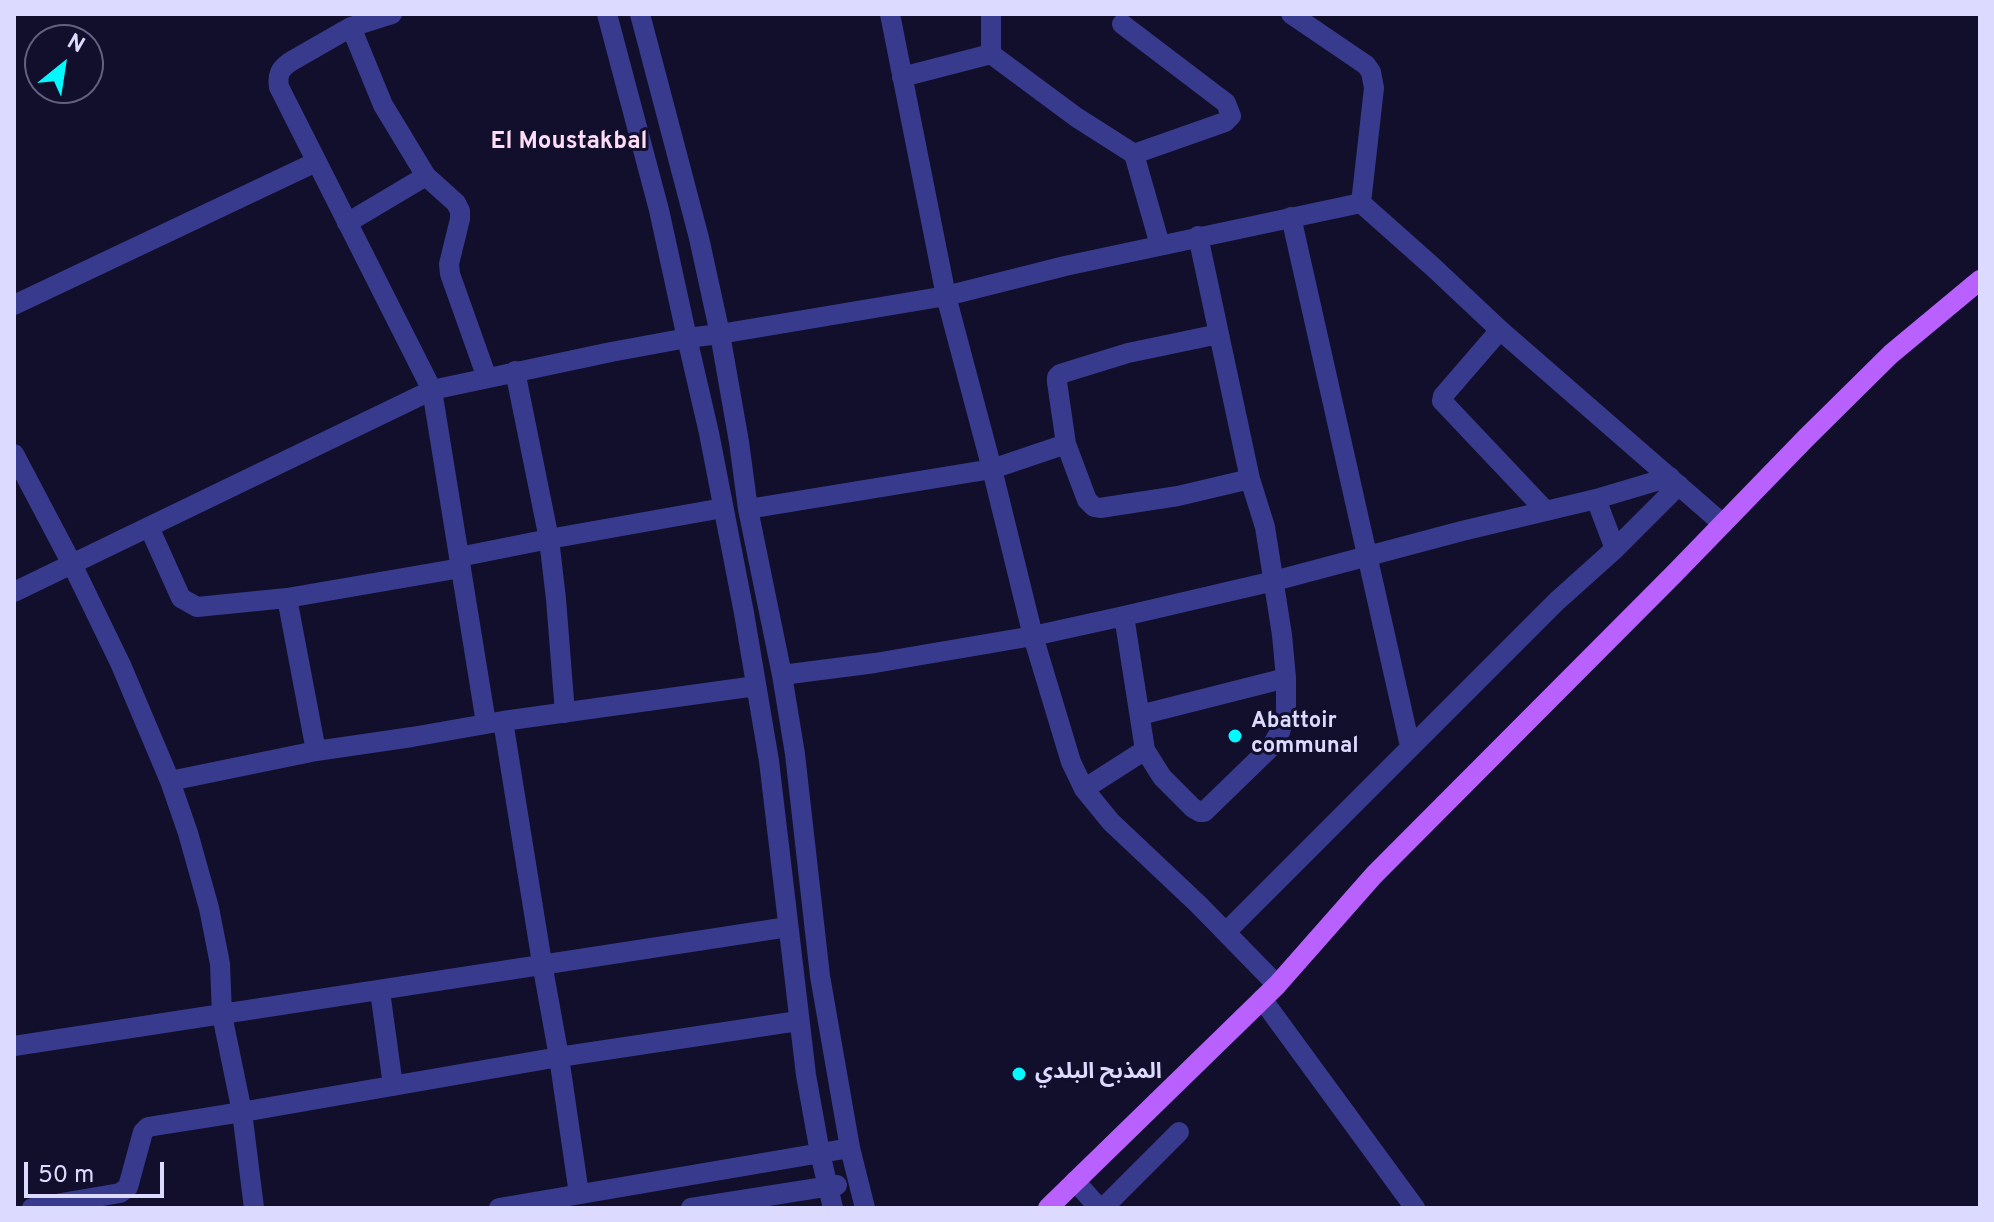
<!DOCTYPE html>
<meta charset="utf-8">
<style>
body{margin:0}
#map{position:relative;width:1994px;height:1222px;overflow:hidden;background:#120f2c;font-family:Overpass,sans-serif}
canvas{display:block}
.frame{position:absolute;inset:0;border:16px solid #dcdaff;pointer-events:none}
.north{position:absolute;left:24px;top:24px;width:80px;height:80px;box-sizing:border-box;background:#120f2c;border:2px solid #636080;border-radius:50%;rotate:30deg;font-size:22px;font-weight:700;line-height:32px;text-align:center;color:#dcdaff}
.north::after{content:'';display:block;margin:auto;width:28px;height:36px;background:#06f8ff;clip-path:polygon(50% 0,100% 100%,50% 72%,0 100%)}
.scale{position:absolute;left:24px;top:1162px;width:140px;height:36px;box-sizing:border-box;border:4px solid #dcdaff;border-top:0;padding-left:10px;font-size:24px;line-height:28px;white-space:nowrap;color:#dcdaff;-webkit-text-stroke:6px #120f2c;paint-order:stroke}
</style>
<div id="map">
<canvas width="1994" height="1222"></canvas>
<div class="frame"></div>
<div class="north">N</div>
<div class="scale">50 m</div>
</div>
<script>
const c = document.querySelector('canvas').getContext('2d');
c.lineJoin = 'round';
function trace(path, color, width, dash) {
  c.strokeStyle = color;
  c.lineWidth = width;
  c.lineCap = dash ? 'butt' : 'round';
  c.setLineDash(dash || []);
  c.stroke(path);
}
function write(font, color, halo, rows, align = 'center') {
  c.font = font + ' Overpass,"Noto Sans Arabic",sans-serif';
  c.lineWidth = 6;
  c.setLineDash([]);
  c.textBaseline = 'middle';
  c.strokeStyle = halo;
  c.fillStyle = color;
  for (const [text, x, y, turn = 0] of rows) {
    c.save();
    c.translate(x, y);
    c.rotate((+turn || 0) * Math.PI / 180);
    c.textAlign = isNaN(turn) ? turn : align;
    if (halo) c.strokeText(text, 0, 0);
    c.fillText(text, 0, 0);
    c.restore();
  }
}
const minor = new Path2D(`
 M 392,14 L 351,27 L 290,62 C 280,69 277,75 279,87 L 432,390 L 486,723
 M 607,14 L 659,210 L 687,338 L 709,433 L 744,613 L 769,761 L 806,1075 L 820,1153 L 833,1208
 M 640,14 L 699,238 L 720,334 L 739,442 L 748,509 L 782,675 L 795,754 L 820,976 L 850,1148 L 865,1208
 M 890,14 L 946,296 L 992,469 L 1033,636 L 1071,762 L 1084,789 L 1111,822 L 1199,905 L 1277,985
 M 991,14 L 991,54 L 1076,117 L 1134,154 L 1160,245
 M 1291,14 L 1366,65 L 1371,72 L 1374,88 L 1361,203
 M 1122,24 L 1226,103 L 1231,116 L 1225,122 L 1134,154
 M 351,27 L 383,105 L 426,176 L 456,203 L 460,211 L 460,219 L 449,264 L 450,274 L 487,378
 M 902,77 L 991,54
 M 1361,203 L 1433,267 L 1500,330 L 1723,524
 M 1291,217 L 1410,746
 M 347,223 L 426,176
 M 14,305 L 316,162
 M 1500,330 L 1443,396 L 1442,401 L 1546,511
 M 1219,334 L 1128,353 L 1060,374 L 1057,377 L 1057,382 L 1066,444 L 1087,500 L 1094,507 L 1100,508 L 1178,496 L 1250,479
 M 515,371 L 549,539 L 556,599 L 565,713
 M 14,454 L 72,564 L 121,665 L 170,781 L 188,833 L 209,908 L 220,964 L 222,1015 L 242,1112 L 254,1208
 M 1596,499 L 1615,549
 M 748,509 L 992,469 L 1066,444
 M 149,527 L 181,598 L 197,607 L 287,598 L 461,568
 M 459,557 L 549,539 L 723,508
 M 14,592 L 432,390 L 611,352 L 687,338 L 720,334 L 946,296 L 1065,266 L 1361,203
 M 287,598 L 316,751
 M 1124,616 L 1145,750 L 1162,777 L 1193,808 L 1200,812 L 1204,812 L 1271,747 L 1280,732 L 1286,713 L 1286,678 L 1282,635 L 1265,527 L 1250,479 L 1198,236
 M 782,675 L 875,663 L 1033,636 L 1124,616 L 1274,581 L 1462,531 L 1596,499 L 1670,477
 M 1140,715 L 1286,678
 M 503,721 L 542,963 L 559,1057 L 579,1194
 M 170,781 L 316,751 L 412,737 L 503,721 L 756,686
 M 1084,789 L 1145,750
 M 1226,932 L 1557,601 L 1615,549 L 1679,485
 M 380,991 L 393,1086
 M 1262,999 L 1415,1208
 M 14,1046 L 788,927
 M 1075,1181 L 1099,1208
 M 32,1208 L 120,1193 L 128,1187 L 143,1132 L 148,1127 L 154,1126 L 242,1112 L 559,1057 L 798,1021
 M 499,1208 L 850,1148
 M 691,1208 L 837,1185
 M 1103,1208 L 1179,1132`);
const major = new Path2D(`
 M 1048,1208 L 1277,985 L 1374,875 L 1674,574 L 1806,438 L 1891,354 L 1980,280`);
const markers = [
 [1235,736,8,"#06f8ff"],
 [1019,1074,8,"#06f8ff"]
];
const poiNames = [
 ["Abattoir",1251,723],
 ["communal",1251,748],
 ["المذبح البلدي",1035,1074]
];
const neighbourhoodNames = [
 ["El Moustakbal",569,143]
];
trace(minor, '#383b8d', 20);
trace(major, '#b961ff', 20);
for (const [x, y, r, color] of markers) {
  const dot = new Path2D();
  dot.arc(x, y, r, 0, 2 * Math.PI);
  c.fillStyle = color;
  c.fill(dot);
  trace(dot, '#120f2c', 3);
}
write('bold 22px', '#dcdaff', '#120f2c', poiNames, 'left');
write('bold 24px', '#ffdcf5', '#120f2c', neighbourhoodNames);
</script>
